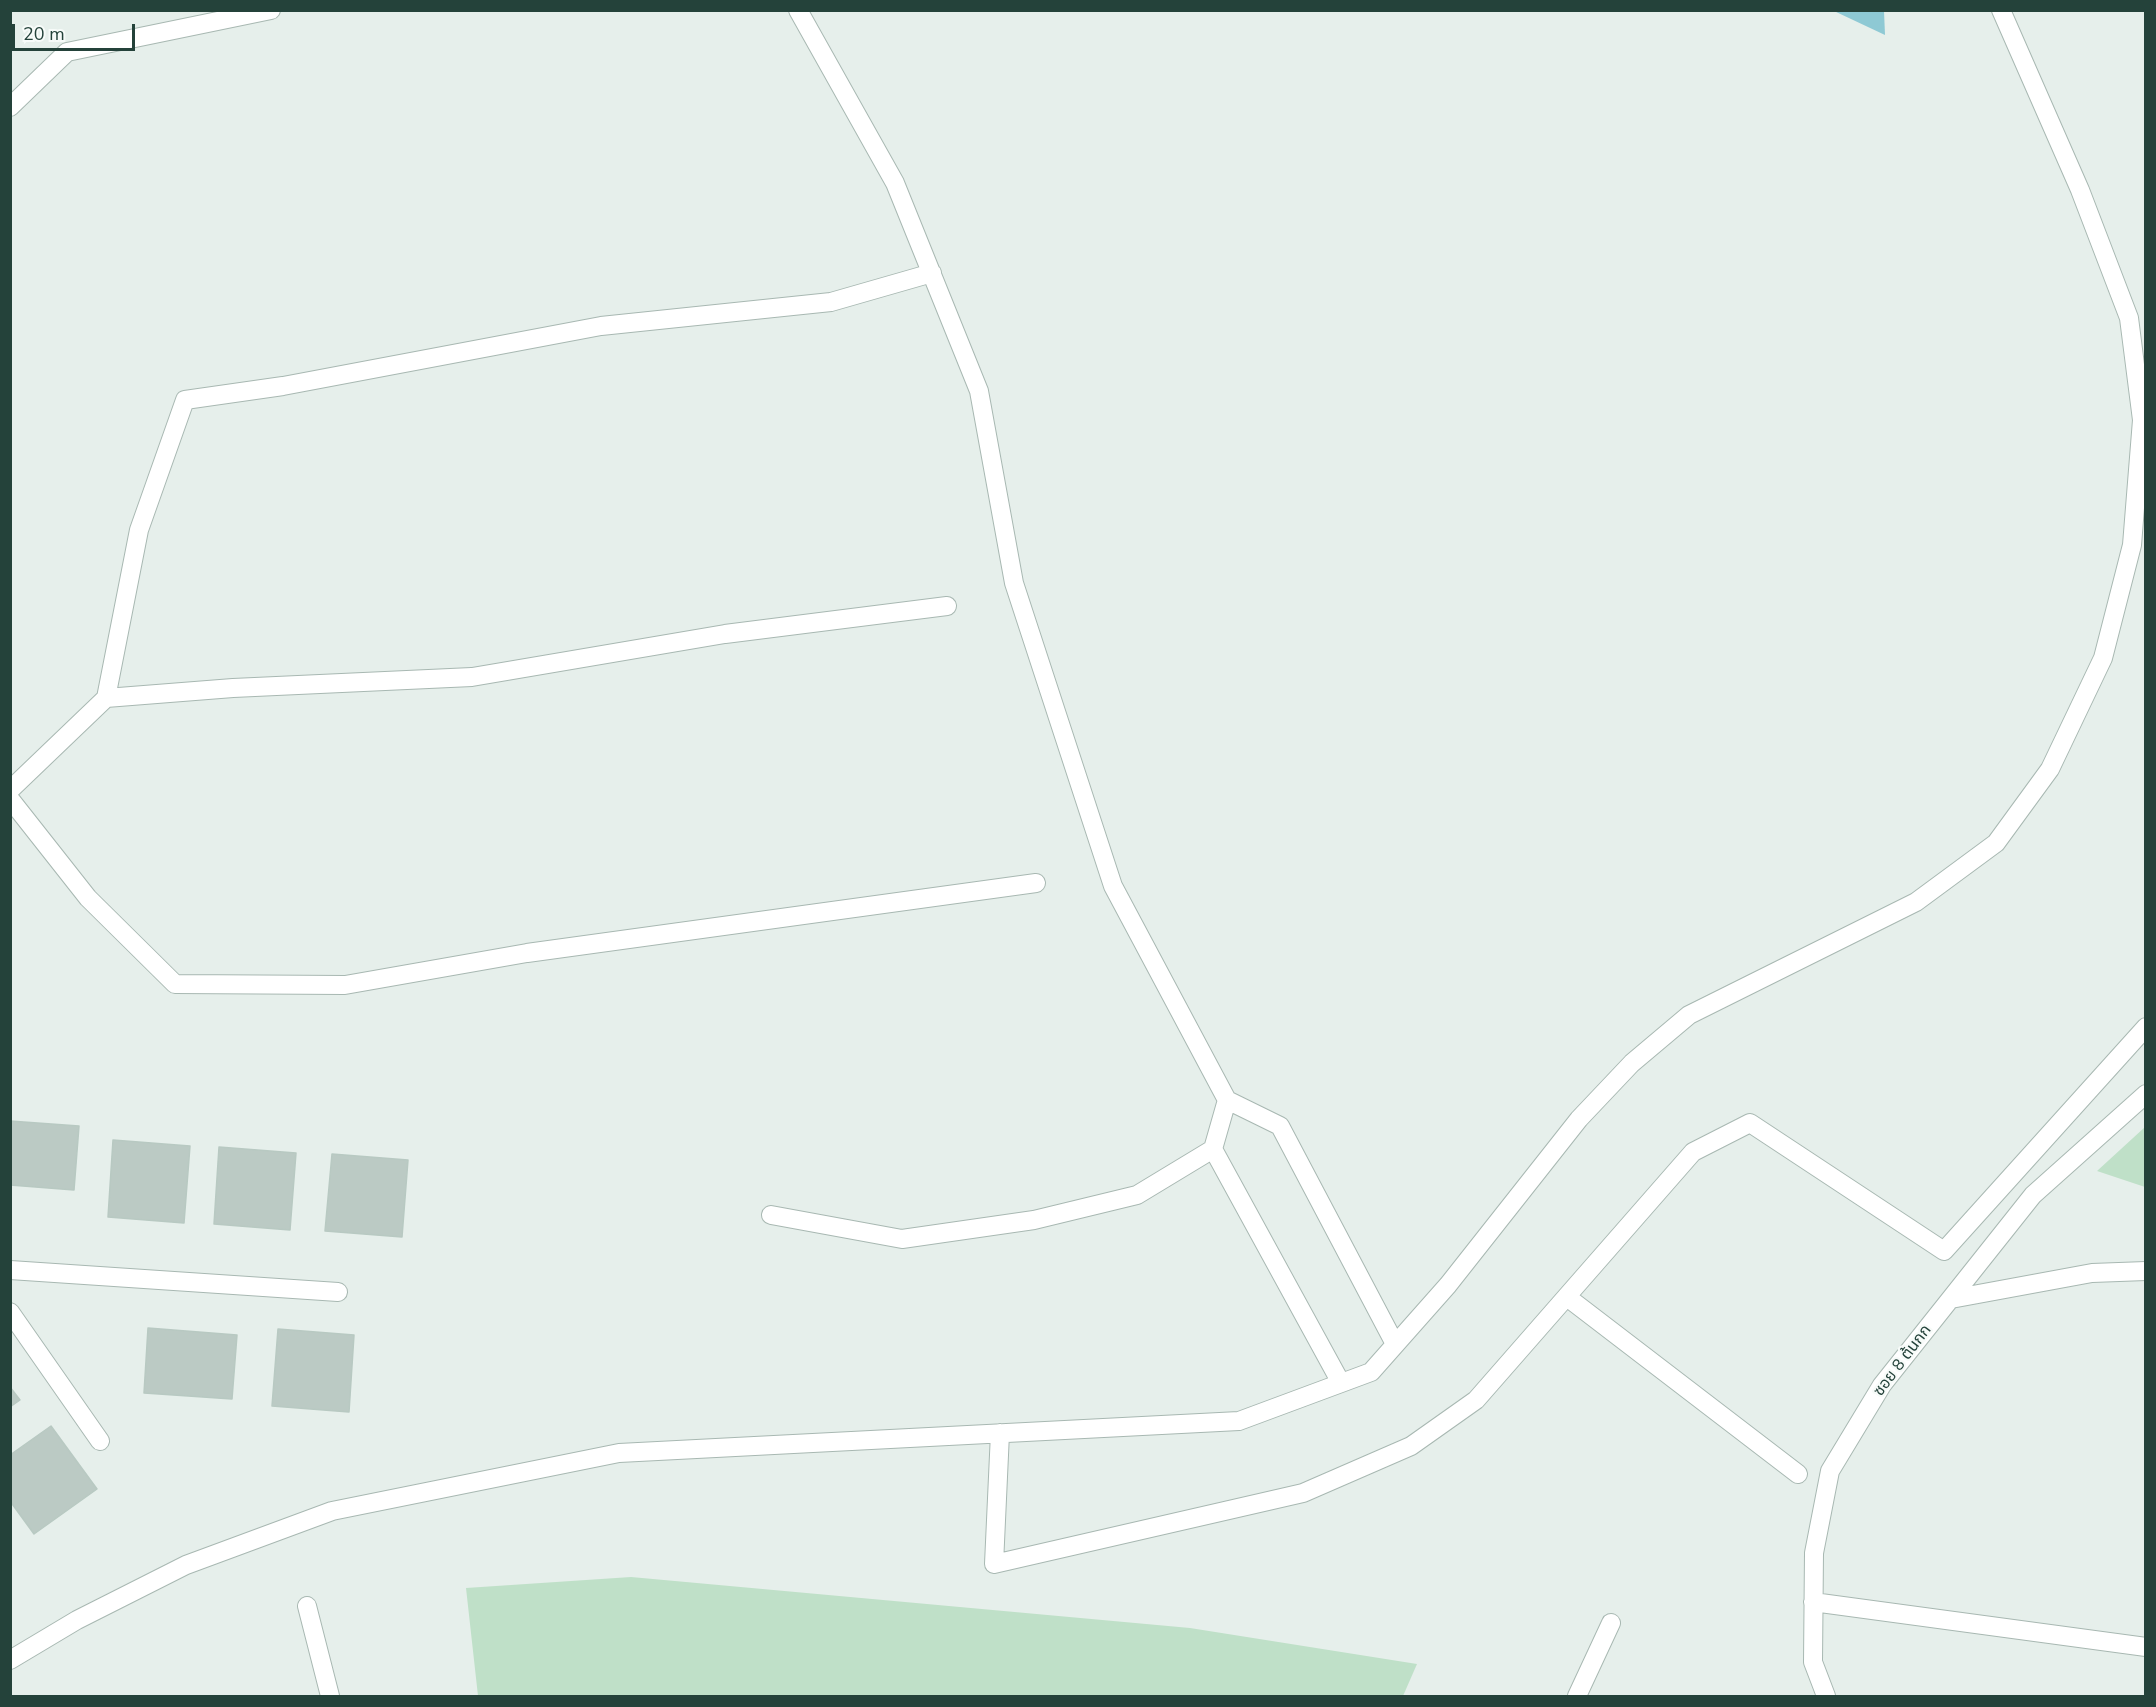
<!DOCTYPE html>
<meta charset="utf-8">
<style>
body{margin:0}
#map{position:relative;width:2156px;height:1707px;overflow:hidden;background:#e6efeb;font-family:"Nunito Sans",sans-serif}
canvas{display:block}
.frame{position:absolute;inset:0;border:12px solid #24423a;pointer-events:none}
.scale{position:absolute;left:12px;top:24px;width:123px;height:27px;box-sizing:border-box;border:3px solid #24423a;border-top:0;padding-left:8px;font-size:18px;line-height:21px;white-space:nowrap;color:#24423a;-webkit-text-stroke:4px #f7fbf9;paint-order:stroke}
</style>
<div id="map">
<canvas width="2156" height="1707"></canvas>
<div class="frame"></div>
<div class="scale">20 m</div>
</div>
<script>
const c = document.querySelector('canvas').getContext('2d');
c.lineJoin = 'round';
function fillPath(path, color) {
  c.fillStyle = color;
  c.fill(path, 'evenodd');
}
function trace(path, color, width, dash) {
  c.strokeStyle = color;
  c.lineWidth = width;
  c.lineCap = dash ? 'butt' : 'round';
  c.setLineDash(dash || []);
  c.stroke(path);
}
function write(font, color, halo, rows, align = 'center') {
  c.font = font + ' "Nunito Sans","Noto Sans Thai",sans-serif';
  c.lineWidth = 4.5;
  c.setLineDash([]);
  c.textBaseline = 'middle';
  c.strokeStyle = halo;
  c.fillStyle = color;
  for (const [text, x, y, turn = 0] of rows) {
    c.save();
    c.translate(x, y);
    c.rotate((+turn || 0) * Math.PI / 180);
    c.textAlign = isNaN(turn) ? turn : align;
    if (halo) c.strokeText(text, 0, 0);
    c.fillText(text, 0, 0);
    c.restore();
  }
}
const green = new Path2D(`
 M 2145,1127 L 2145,1187 L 2097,1171 Z
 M 631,1577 L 1190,1628 L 1417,1664 L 1403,1696 L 478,1696 L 466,1588 Z`);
const water = new Path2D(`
 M 1834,11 L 1884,11 L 1885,35 Z`);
const building = new Path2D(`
 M 10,1121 L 79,1126 L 74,1190 L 10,1185 Z
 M 113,1140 L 190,1146 L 184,1223 L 108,1217 Z
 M 219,1147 L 296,1153 L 290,1230 L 214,1224 Z
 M 332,1154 L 408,1160 L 402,1237 L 325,1231 Z
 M 148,1328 L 237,1335 L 232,1399 L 144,1393 Z
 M 278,1329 L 354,1335 L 349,1412 L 272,1406 Z
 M 10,1387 L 20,1400 L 10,1407 Z
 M 51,1426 L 97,1489 L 34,1534 L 10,1501 L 10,1455 Z`);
const street = new Path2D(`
 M 798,10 L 895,183 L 979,391 L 1014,583 L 1113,886 L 1227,1100 L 1280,1126 L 1395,1344
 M 10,107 L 67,52 L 271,10
 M 106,698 L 139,530 L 185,400 L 283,386 L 601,326 L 831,302 L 932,273
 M 10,790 L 106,698 L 233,688 L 472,677 L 725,634 L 947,606
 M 10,799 L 88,898 L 175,984 L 345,985 L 527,953 L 1036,883
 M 1227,1100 L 1213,1149 L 1341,1383
 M 771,1215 L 902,1239 L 1034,1220 L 1137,1195 L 1213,1149
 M 10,1270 L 338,1292
 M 1567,1297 L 1798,1474
 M 1951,1299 L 2092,1273 L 2146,1271
 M 10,1312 L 100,1441
 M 1000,1433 L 994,1564 L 1303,1493 L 1411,1446 L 1476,1400 L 1693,1152 L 1750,1123 L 1944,1251 L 2146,1027
 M 1813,1602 L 2146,1647
 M 307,1606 L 330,1696
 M 10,1660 L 77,1620 L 186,1565 L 332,1511 L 619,1453 L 1239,1421 L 1371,1372 L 1448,1285 L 1579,1119 L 1632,1063 L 1689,1015 L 1916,902 L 1996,843 L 2050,769 L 2103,658 L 2132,545 L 2142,420 L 2129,318 L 2080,190 L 2001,10
 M 1577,1696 L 1611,1623
 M 1826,1696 L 1813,1662 L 1814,1553 L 1830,1471 L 1882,1385 L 2033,1195 L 2146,1094`);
const streetNames = [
 ["ซอย 8 ต้นกก",1903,1361,-53]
];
fillPath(green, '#bfe0c8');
fillPath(water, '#8ec9d4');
fillPath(building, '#bbcac4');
trace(building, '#b8c9c2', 1.5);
trace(street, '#a8b8b2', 20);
trace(street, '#fff', 18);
write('16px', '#24423a', '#f7fbf9', streetNames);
</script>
